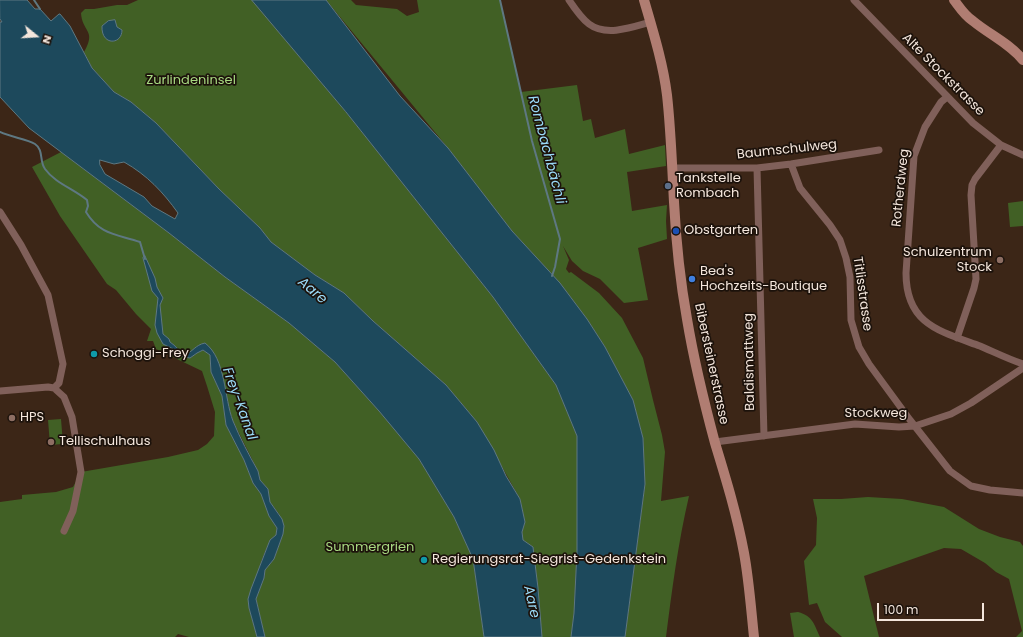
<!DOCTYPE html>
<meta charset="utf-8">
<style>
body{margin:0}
#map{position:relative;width:1023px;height:637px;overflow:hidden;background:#3c2617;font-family:Poppins,sans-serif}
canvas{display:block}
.north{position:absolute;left:16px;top:16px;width:40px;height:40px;-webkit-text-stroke:3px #1c120b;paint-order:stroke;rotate:108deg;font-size:11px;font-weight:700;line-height:16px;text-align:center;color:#f4e6dc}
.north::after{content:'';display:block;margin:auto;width:14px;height:18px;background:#f4e6dc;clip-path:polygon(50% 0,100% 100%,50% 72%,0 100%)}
.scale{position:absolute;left:877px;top:603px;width:107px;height:18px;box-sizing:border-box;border:2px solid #f4e6dc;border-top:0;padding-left:5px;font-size:12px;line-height:14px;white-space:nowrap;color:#f4e6dc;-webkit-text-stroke:3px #1c120b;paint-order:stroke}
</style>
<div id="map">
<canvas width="1023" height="637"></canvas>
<div class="north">N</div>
<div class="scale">100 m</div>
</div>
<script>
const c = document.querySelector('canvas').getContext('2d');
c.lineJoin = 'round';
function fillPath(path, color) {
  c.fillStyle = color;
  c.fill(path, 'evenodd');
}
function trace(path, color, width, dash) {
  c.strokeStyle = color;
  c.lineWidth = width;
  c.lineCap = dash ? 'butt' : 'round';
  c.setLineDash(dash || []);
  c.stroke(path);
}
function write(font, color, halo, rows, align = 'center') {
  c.font = font + ' Poppins,sans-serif';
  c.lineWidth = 3.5;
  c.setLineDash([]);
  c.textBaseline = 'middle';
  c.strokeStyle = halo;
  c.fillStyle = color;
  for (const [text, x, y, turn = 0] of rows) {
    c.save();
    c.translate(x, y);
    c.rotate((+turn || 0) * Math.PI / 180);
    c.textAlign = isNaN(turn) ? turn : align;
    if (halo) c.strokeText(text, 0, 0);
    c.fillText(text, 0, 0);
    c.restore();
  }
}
const green = new Path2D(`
 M 138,0 L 234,0 L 233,4 L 234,0 L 252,0 L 346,112 L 493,297 L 556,385 L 577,436 L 577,551 L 574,613 L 571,637 L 542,637 L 538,588 L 533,547 L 523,540 L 522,532 L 525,522 L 520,499 L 477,422 L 446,385 L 373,321 L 344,293 L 315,275 L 271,242 L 260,228 L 219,189 L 156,123 L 131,102 L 114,92 L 92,68 L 84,52 C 97,30 82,32 81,13 L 85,9 L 94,9 L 117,5 L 127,5 Z
 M 326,0 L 351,0 L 356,5 L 397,9 L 407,16 L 419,12 L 417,0 L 500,0 L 521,92 L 577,85 L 583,121 L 591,119 L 595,138 L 625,129 L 629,154 L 665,145 L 666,166 L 627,172 L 632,211 L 667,205 L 666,221 L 667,239 L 638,248 L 648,300 L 624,303 L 600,279 L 583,271 L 572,261 L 563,246 L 569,260 L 566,269 L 569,273 L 571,272 L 599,293 L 622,318 L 643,358 L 653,400 L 662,435 L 665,452 L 661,501 L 689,496 C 678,543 672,590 666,637 L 625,637 L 645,484 L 643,438 L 633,400 L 605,347 L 587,319 L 560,283 L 512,231 L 448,148 Z
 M 61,152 L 169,233 L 225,277 L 289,323 L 335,362 L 379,411 L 419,459 L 454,517 L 473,559 L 484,637 L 265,637 L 256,599 L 264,578 L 265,570 L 274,559 L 283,534 L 279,514 L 270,502 L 268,489 L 260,480 L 258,471 L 233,421 L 229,408 L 226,392 L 215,355 L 199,345 L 189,353 L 184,355 L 170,342 L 163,344 L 190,358 L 197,353 L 203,350 L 210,355 L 211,372 L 222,396 L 226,425 L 244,460 L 253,483 L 261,494 L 269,516 L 277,528 L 276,535 L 270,540 L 261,562 L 249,608 L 257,637 L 189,637 L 178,634 L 175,637 L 0,637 L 0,502 L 22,499 L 22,495 L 56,492 L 73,487 L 81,472 L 168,457 L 198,450 L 207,444 L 214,436 L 215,412 L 207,386 L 202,371 L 156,349 L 153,341 L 147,341 L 151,329 L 136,314 L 116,290 L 107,284 L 60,216 L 32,167 Z
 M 1023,201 L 1023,226 L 1010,227 L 1008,203 Z
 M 61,419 L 63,444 L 50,445 L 48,420 Z
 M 868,497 L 902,499 L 944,507 L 979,529 L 1000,537 L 1020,542 L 1023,546 L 1023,637 L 1016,637 L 1022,631 L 1009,579 L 996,572 L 985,563 L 961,549 L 944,548 L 864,576 L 879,637 L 842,637 L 825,622 L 817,603 L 809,605 L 804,561 L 816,545 L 817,518 L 813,499 L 841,499 Z
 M 798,612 C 813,616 814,624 820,637 L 794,637 L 790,613 Z`);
const water = new Path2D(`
 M 0,0 L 27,0 L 35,9 L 40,9 L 51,21 L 59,14 L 60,14 L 70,26 L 92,68 L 114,92 L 131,102 L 156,123 L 219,189 L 260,228 L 271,242 L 315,275 L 344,293 L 373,321 L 446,385 L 477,422 L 494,450 L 506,476 L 520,499 L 525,522 L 522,532 L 523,540 L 533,547 L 538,588 L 542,637 L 484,637 L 473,559 L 454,517 L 419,459 L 379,411 L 335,362 L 289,323 L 225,277 L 169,233 L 29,128 L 0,97 L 0,22 L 2,22 L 0,19 ZM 100,160 L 114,164 L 124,162 C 147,175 163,192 178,213 L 175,219 L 152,206 L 144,197 L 105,174 L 100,165 Z
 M 252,0 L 326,0 L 400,96 L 448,148 L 512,231 L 560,283 L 587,319 L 605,347 L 633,400 L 643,438 L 645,484 L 625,637 L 571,637 L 574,613 L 577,551 L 577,436 L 556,385 L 493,297 L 346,112 Z
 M 115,20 L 117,27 L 122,30 C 122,45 101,46 102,26 L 108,21 Z
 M 145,256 L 155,278 L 157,287 L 163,298 L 160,305 L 163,334 L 169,339 L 170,342 C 176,346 179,351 184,355 C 193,352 195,345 205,343 C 226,359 224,398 233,421 C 240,438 249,455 258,471 L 260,480 L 268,489 L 270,502 L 282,519 L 284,526 L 283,534 L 274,559 L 265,570 L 264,578 L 256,599 L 265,637 L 257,637 L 249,608 L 248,599 L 251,589 L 268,545 L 270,540 L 276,535 L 277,528 L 269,516 L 261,494 L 253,483 L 244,460 L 226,425 L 222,396 L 211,372 L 210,355 L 203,350 L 197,353 L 190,358 L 179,356 L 175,350 L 163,344 L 157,333 L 155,325 L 158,298 L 152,291 L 143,258 Z`);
const stream = new Path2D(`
 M 34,0 L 40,9
 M 500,0 L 532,141 L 560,239 L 555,267 L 552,276
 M 0,132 C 10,137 27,139 35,144 C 44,150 39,161 45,169 C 55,183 74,189 87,200 L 88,206 L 86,212 C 100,235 116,234 140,242 L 145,259`);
const street = new Path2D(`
 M 569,0 C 575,9 581,18 589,24 C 606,37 633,27 651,22
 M 854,0 L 973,123 L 1001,145 L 1023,155
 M 947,97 L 941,102 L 925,127 L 914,156 L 906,273 C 906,324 939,331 980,346 C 994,352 1008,359 1023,364
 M 791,164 L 800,188 L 830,225 L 840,240 L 846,258 L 850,277 L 851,320 L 859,347 L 869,364 L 910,420 L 950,471 L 971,486 L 990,490 L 1023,493
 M 672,168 L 757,168 L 791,164 L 879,150
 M 757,168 L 764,436
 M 0,212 L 21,245 L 48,295 L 63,364 L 59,383 L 54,388
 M 957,338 L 974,288 L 976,279 L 971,195 L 972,185 L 975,179 L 1001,145
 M 0,391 L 48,387 L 54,388 L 64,397 L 72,417 L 81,472 L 73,511 L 64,531
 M 715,442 L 855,424 L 899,427 L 915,426 L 951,414 L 971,403 L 1023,368`);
const secondary = new Path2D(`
 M 644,0 C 653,31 663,63 667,95 C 671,131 672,166 674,202 C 676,241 680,280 687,319 C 694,361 704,402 715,443 C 726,479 737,515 744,553 C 749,580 751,609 754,637
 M 954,0 C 960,8 965,16 973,21 C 990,35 1009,43 1023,60`);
const markers = [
 [668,186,4,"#5c6f8a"],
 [676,231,4,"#1a4fb4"],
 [1000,260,4,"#8d6e63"],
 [692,279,4,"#3f7fe0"],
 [94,354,4,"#0f9aa8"],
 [12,418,4,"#8d6e63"],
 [51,442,4,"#8d6e63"],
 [424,560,4,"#0f9aa8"]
];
const streetNames = [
 ["Alte Stockstrasse",943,75,45],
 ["Baumschulweg",787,150,-6],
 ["Rotherdweg",901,188,-84],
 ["Titlisstrasse",862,294,82],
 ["Baldismattweg",750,362,-91],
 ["Bibersteinerstrasse",711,364,78],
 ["Stockweg",876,414]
];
const parkNames = [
 ["Zurlindeninsel",191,81],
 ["Summergrien",370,548]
];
const poiNames = [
 ["Tankstelle",676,179],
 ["Rombach",676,194],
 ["Obstgarten",684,231],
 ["Schulzentrum",992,253,"right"],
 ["Stock",992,268,"right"],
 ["Bea's",700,272],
 ["Hochzeits-Boutique",700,287],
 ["Schoggi-Frey",102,354],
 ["HPS",20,418],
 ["Tellischulhaus",59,442],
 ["Regierungsrat-Siegrist-Gedenkstein",432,560]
];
const waterNames = [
 ["Rombachbächli",546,150,75],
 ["Aare",312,291,40],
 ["Frey-Kanal",239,404,70],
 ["Aare",531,602,77]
];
fillPath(green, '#416025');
fillPath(water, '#1d495c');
trace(water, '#5e7882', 1);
trace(stream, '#5e7882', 2);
trace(street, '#80605a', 7);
trace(secondary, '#b07d72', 10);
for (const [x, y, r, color] of markers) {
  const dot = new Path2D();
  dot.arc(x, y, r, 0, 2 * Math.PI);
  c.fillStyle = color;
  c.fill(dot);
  trace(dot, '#1c120b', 1.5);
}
write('13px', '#f4e6dc', '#1c120b', streetNames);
write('13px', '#a8d981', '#1c120b', parkNames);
write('13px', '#f4e6dc', '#1c120b', poiNames, 'left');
write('italic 14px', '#9adaf7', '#1c120b', waterNames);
</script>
